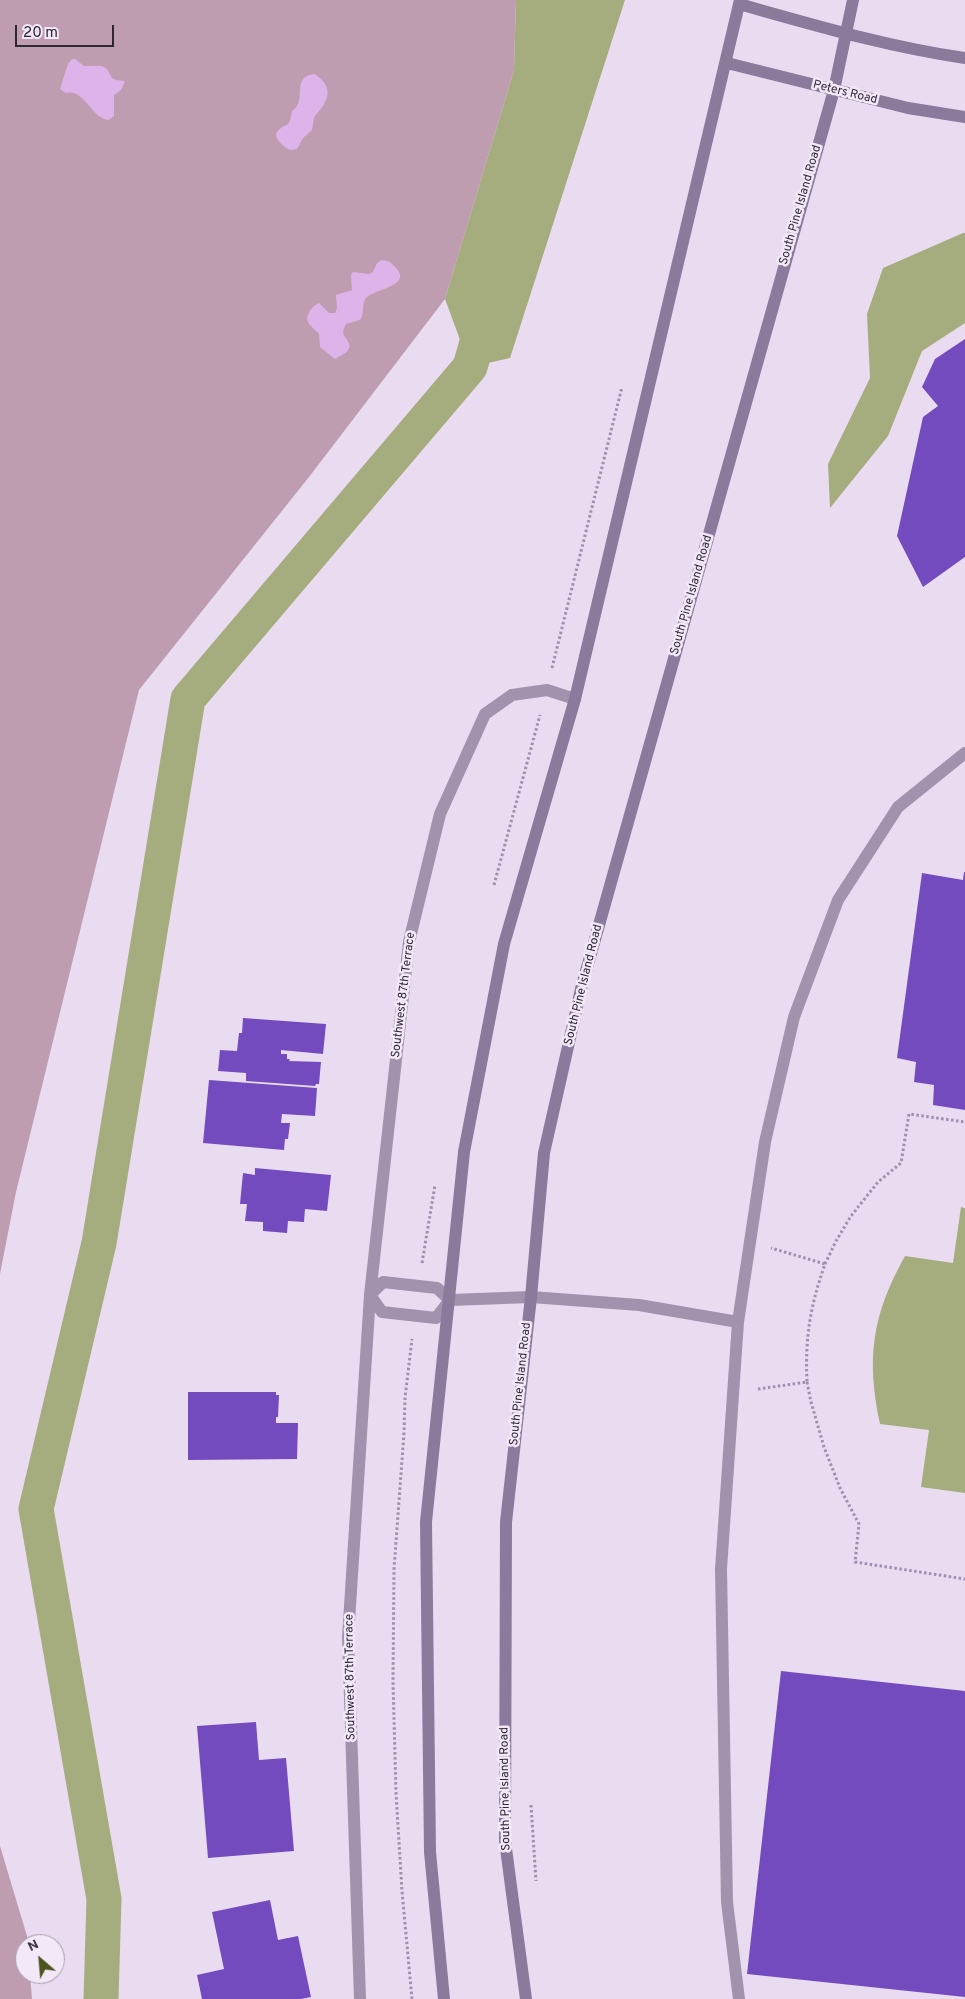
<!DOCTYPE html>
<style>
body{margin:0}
#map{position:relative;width:965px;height:1999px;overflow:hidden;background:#e9dcf1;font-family:Overpass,sans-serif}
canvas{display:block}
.north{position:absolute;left:15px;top:1934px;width:50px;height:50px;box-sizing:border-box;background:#f3e8f8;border:1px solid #a49baa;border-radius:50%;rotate:333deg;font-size:14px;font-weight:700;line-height:20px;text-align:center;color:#2e2835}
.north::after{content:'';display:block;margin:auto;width:18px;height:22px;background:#4c5520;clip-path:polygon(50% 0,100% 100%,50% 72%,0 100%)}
.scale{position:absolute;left:15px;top:25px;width:99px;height:22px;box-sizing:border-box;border:2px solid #2e2835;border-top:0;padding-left:6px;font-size:15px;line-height:18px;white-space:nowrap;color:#2e2835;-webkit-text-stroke:4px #f3e8f8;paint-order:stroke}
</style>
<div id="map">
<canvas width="965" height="1999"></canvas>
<div class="north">N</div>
<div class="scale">20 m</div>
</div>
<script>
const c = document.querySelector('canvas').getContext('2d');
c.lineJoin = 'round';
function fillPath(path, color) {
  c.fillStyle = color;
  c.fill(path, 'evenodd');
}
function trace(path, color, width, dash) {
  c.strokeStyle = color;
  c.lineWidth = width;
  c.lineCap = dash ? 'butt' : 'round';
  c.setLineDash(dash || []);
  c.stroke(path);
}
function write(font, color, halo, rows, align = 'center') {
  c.font = font + ' Overpass,sans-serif';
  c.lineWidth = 5;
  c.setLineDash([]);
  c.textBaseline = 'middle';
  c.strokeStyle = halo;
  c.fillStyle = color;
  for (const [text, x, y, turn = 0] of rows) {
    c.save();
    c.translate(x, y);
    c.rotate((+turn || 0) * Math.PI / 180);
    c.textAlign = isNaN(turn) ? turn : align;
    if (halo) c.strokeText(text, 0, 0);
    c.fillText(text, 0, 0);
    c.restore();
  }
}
const green = new Path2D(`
 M 0,0 L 516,0 L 514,70 L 445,299 L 309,477 L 139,690 L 16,1192 L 0,1274 Z
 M 0,1846 L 27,1936 L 28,1944 L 25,1944 L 25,1974 L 30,1974 L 32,1999 L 0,1999 Z`);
const sand = new Path2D(`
 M 72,59 L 75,59 L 84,66 L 102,66 L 107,69 L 112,78 L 116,80 L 125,81 L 121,90 L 114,95 L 114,116 L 108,120 C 90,117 85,89 66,93 L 60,89 L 68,64 Z
 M 314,74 C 326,81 332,91 324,104 C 322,109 316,113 314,118 C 313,121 313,126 312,130 L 303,138 L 297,149 L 290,150 C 283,146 269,136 281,128 C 283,126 286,126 288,124 C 291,120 291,115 292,111 C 308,101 290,77 314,74 Z
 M 382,260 C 387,261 390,261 393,265 C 417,286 373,289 366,298 C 361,304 365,313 360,320 L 346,324 C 339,337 347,335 350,346 L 347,352 L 335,359 L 320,347 L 319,334 L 309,324 L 307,319 C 309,311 311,307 319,303 L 329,313 L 335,313 L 337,308 L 336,295 L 352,290 L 351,275 L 353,272 L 369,274 L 373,272 L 377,263 Z`);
const water = new Path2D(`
 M 516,0 L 625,0 L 510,358 L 470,367 L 445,299 L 514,70 Z
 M 963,233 L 965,233 L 965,323 L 922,351 L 888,436 L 830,508 L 828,464 L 870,378 L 867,314 L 883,268 Z
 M 961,1207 L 965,1208 L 965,1493 L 921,1487 L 929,1430 L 880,1424 C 866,1358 872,1315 905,1256 L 953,1263 Z`);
const canal = new Path2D(`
 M 101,1999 L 104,1899 L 36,1509 L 99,1243 L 188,699 L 470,367 L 483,321`);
const building = new Path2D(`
 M 965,339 L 965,557 L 923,587 L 897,536 L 923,417 L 938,406 L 922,387 L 935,359 Z
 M 964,872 L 965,872 L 965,1110 L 933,1105 L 934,1085 L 914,1082 L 916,1062 L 897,1058 L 922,873 L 963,880 Z
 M 243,1018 L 326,1024 L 323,1054 L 281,1050 L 281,1054 L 287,1054 L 287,1059 L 290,1059 L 289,1061 L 321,1062 L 319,1084 L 316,1084 L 315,1086 L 246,1081 L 246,1073 L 218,1071 L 220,1050 L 237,1051 L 239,1033 L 242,1033 Z
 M 209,1080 L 317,1088 L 315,1116 L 282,1114 L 281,1123 L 290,1123 L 288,1139 L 285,1139 L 284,1150 L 203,1143 Z
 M 255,1168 L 331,1175 L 327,1211 L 305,1209 L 304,1222 L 288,1221 L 287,1233 L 263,1231 L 263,1222 L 245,1221 L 247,1204 L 240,1204 L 243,1173 L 255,1175 Z
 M 188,1392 L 276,1392 L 276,1395 L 279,1395 L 278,1417 L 276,1417 L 276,1423 L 298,1423 L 297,1459 L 188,1460 Z
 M 781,1671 L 965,1691 L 965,1997 L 747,1974 Z
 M 256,1722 L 259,1760 L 286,1758 L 294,1851 L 208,1858 L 197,1726 Z
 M 270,1900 L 278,1940 L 298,1936 L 311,1997 L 301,1999 L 202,1999 L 197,1975 L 224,1969 L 212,1912 Z`);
const path = new Path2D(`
 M 552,668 L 622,387
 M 494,885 L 540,715
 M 422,1263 L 435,1185
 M 825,1264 L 836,1241 L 851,1216 L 878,1182 L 901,1163 L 909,1114 L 965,1122
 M 807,1382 L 811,1402 L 824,1447 L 840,1488 L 859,1524 L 855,1562 L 965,1579
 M 758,1389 L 807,1382 C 805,1337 810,1307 825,1264 L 771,1248
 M 531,1805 L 536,1881
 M 412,1999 L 402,1891 L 396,1793 L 393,1682 L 394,1569 L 404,1433 L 405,1398 L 412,1339`);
const service = new Path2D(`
 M 531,1297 L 639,1305 L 738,1322
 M 739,1999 L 727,1902 L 721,1569 L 738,1322 L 765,1142 L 794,1017 L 838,900 L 898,807 L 965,753`);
const minor = new Path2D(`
 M 450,1300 L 436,1318 L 382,1312 L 370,1295 L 383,1282 L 437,1288 L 450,1300 L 531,1297
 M 360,1999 L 348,1637 L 370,1295 L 409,942 L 440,814 L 485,714 L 512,695 L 547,690 L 575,699`);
const secondary = new Path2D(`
 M 739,4 C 814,25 888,47 965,58
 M 727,63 L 908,108 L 965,117
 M 444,1999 L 430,1852 L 426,1522 L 464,1152 L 504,944 L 575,699 L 740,0
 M 526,1999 L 505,1841 L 506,1522 L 531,1297 L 544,1153 L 581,989 L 834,90 L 853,0`);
const streetNames = [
 ["Peters Road",845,93,14],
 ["South Pine Island Road",801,205,-74],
 ["South Pine Island Road",692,595,-74],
 ["South Pine Island Road",584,985,-76],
 ["Southwest 87th Terrace",404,995,-83],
 ["South Pine Island Road",521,1384,-84],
 ["Southwest 87th Terrace",351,1677,-91],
 ["South Pine Island Road",506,1789,-91]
];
fillPath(green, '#bf9db0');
fillPath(sand, '#ddb4ea');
fillPath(water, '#a5ac7d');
trace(canal, '#a5ac7d', 35);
fillPath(building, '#734bbf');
trace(path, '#9f8faf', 3, [2.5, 2.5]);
trace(service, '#a192ae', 12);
trace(minor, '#a192ae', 12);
trace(secondary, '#8a7a9c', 12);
write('12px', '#2e2835', '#f3e8f8', streetNames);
</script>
